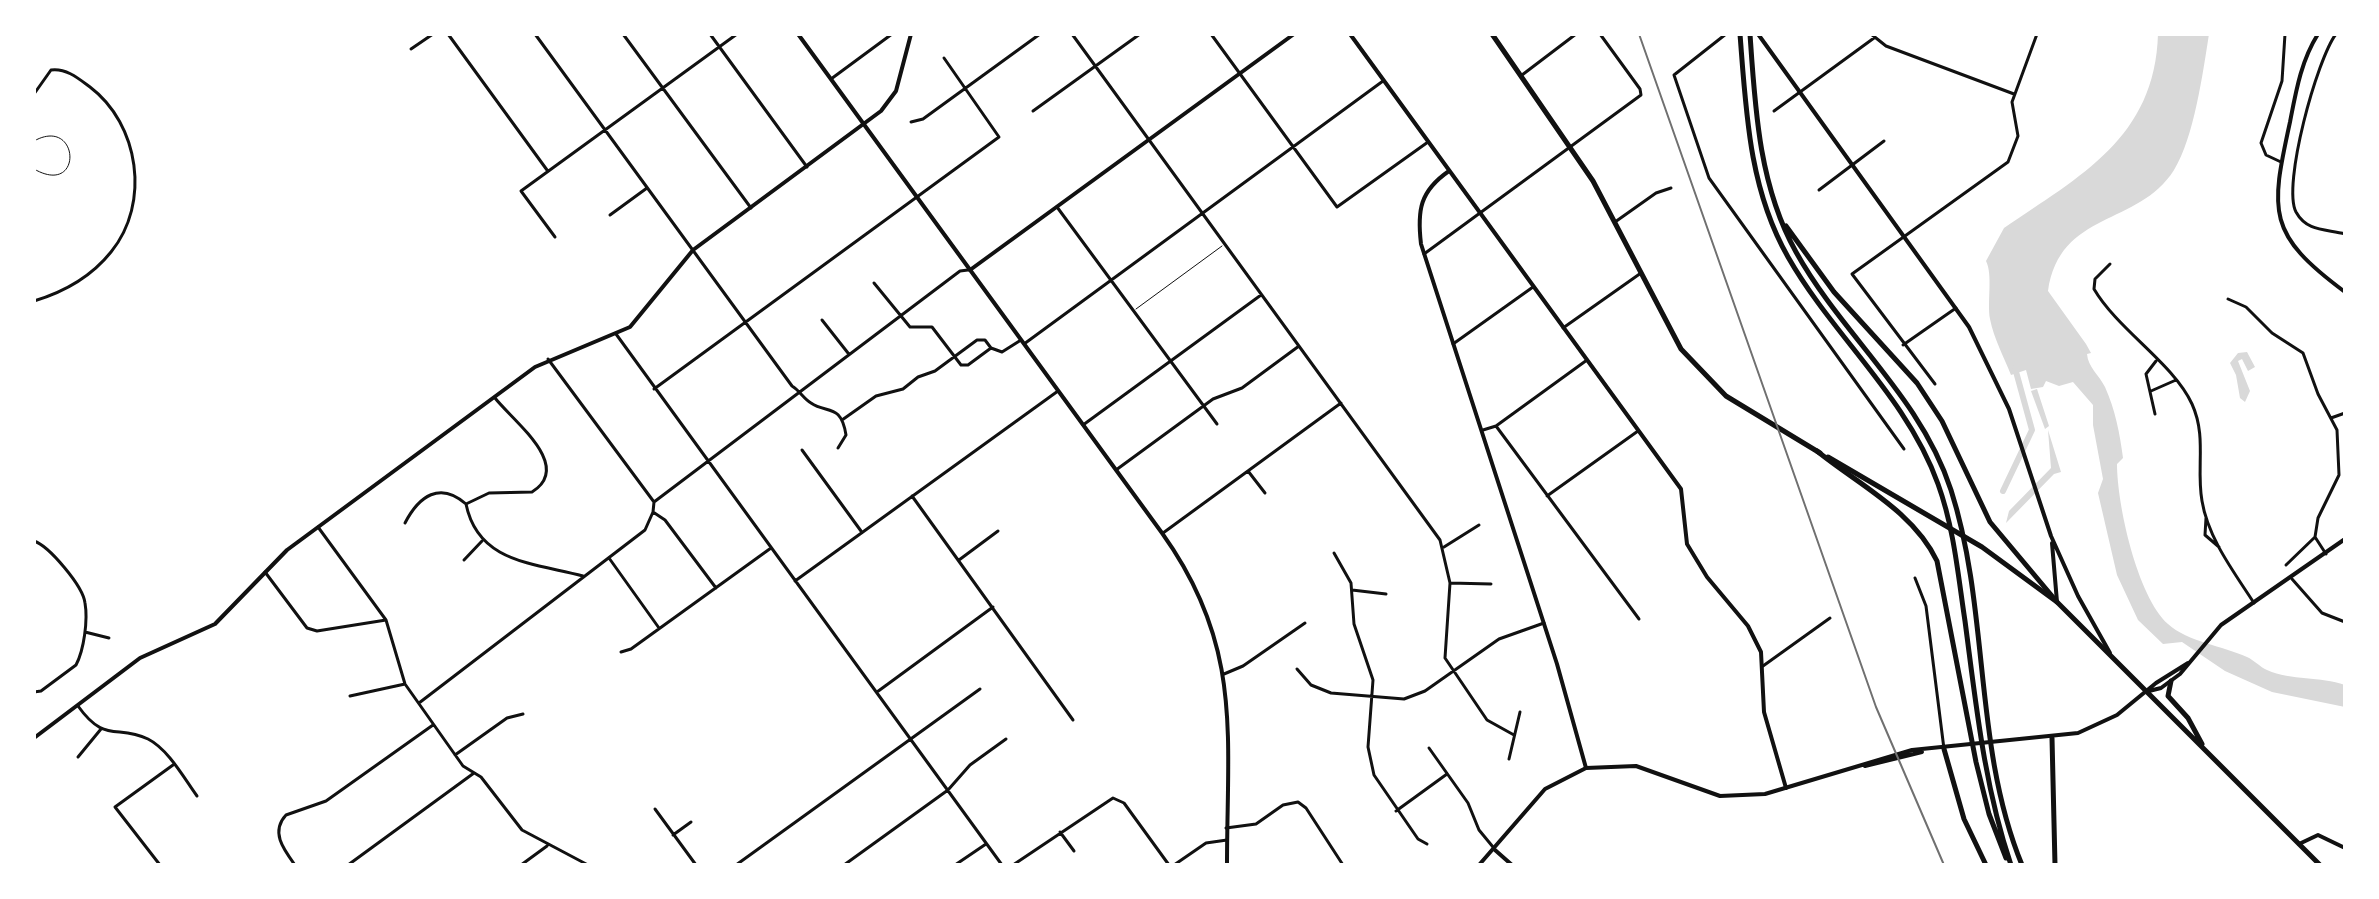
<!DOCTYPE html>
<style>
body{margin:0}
#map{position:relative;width:2379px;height:899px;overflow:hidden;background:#fff;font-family:"Sofia Sans Condensed",sans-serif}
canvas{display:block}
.frame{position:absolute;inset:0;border:36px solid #fff;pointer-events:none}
</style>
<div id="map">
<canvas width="2379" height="899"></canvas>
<div class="frame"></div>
</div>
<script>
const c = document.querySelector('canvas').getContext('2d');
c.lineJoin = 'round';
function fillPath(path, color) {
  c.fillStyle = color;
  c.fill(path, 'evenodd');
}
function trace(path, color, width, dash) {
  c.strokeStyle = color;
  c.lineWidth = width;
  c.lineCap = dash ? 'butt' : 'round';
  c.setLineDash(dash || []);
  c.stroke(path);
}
const water = new Path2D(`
 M 2158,34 L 2209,34 C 2203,72 2194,138 2174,170 C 2138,227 2060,210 2048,291 L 2086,344 L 2091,353 L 2087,354 C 2088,367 2099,375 2105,387 C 2115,409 2120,434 2123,458 L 2117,464 C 2117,504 2137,596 2168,624 C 2188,642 2223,646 2247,657 C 2254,660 2260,667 2267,670 C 2292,681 2320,676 2345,685 L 2345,707 L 2272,692 L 2225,671 L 2182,642 L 2163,644 L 2138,620 L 2117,575 L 2098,493 L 2103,479 L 2093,425 L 2093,405 L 2073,382 L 2059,386 L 2046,381 L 2043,387 L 2031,389 L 2026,370 L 2011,375 C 2004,357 1994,339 1990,319 C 1987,302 1993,275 1986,261 L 2004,228 C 2080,176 2155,138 2158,34 Z
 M 2247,352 L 2255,367 L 2248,371 L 2242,359 L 2238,361 L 2250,391 L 2245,402 L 2240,398 L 2236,375 L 2230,363 L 2238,353 Z
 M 2037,389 L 2049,426 L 2045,429 L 2031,391 Z
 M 2048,430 L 2061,472 L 2054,474 L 2006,523 L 2009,511 L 2051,468 Z`);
const canal = new Path2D(`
 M 2003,491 L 2032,430 L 2015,368`);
const service = new Path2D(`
 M 34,141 C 80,115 84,198 34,169
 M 1136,309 L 1222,246`);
const minor = new Path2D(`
 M 448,34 L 547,170
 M 535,34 L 792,386 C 800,391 804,399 811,403 C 827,414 841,403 846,435 L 838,448
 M 623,34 L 751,208
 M 710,34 L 807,167
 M 1072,34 L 1440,540 L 1450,583 L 1445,658 L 1487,720 L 1514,735
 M 1211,34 L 1337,207 L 1428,142
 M 1726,34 L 1674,75 L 1709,178 L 1904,449
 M 1871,34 L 1886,46 L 2014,94
 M 2336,34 C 2317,59 2282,185 2296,212 C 2307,232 2326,229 2345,234
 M 411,49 L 433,34
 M 1522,75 L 1576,34
 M 831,79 L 892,34
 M 34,94 L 51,70 C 66,68 78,78 90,87 C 139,124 151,203 111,252 C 91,277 64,292 34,301
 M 1033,111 L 1140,34
 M 1774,111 L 1874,38
 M 911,122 L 923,119 L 1040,34
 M 2281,162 L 2266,155 L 2261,143 L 2282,81 L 2285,34
 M 1819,190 L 1884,141
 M 1057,207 L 1217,424
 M 610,215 L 647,188
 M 1615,222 L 1656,193 L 1671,188
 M 555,237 L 521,191 L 737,34
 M 1424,254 L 1641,95 L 1640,89 L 1600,34
 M 2110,264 L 2095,279 L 2094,289 C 2118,330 2173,363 2192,404 C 2207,437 2196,468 2202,501 C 2208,538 2234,572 2254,603
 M 874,283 L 910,327 L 932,327 L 961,365 L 968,365 L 991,348
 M 2228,299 L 2246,307 L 2272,333 L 2303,353 L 2318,394 L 2337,430 L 2339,475 L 2318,518 L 2315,537 L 2326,554
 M 822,320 L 848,353
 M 1563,328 L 1641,273
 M 616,334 L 1002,865
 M 1024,344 L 1383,81
 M 1453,344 L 1533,287
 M 1903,345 L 1956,308
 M 548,359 L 654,502 L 653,512 L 665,520 L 716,588
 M 1935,384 L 1852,274 L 2008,162 L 2018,136 L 2012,102 L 2037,34
 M 654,389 L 999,137 L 944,58
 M 2151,391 L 2176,380
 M 2155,414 L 2146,374 L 2156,361
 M 2331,418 L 2345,413
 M 842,420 L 876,396 L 903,389 L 918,377 L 935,371 L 977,340 L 985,340 L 991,348 L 1002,352 L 1021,340
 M 1083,425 L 1261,295
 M 1496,426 L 1639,619
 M 1483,430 L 1496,426 L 1587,360
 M 802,450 L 861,531
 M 1116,470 L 1213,399 L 1242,388 L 1299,346
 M 1248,471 L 1265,493
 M 912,496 L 1073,720
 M 1547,496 L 1638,431
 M 654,502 L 960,271 L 968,270
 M 466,504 L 489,493 L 532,492 C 574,466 513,421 495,398
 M 2206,518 L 2205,535 L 2219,547
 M 405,523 C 419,496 440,481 466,504 C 478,563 534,563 583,576
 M 318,527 L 386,620 L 405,684 L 463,766 L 481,777 L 522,830 L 588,865
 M 1163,533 L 1341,403
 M 34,541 C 49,546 83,586 85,603 C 88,620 84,650 76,665 L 41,691 L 34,692
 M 1444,547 L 1479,525
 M 1334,553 L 1351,583 L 1354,624 L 1373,680 L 1368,747 L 1374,775 L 1418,839 L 1427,844
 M 609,558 L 659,628
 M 464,560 L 482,541
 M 959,560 L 998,531
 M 2286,565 L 2315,537
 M 265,572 L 307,628 L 317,631 L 386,620
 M 1915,578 L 1926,606 L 1944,749
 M 2292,579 L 2322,613 L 2345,622
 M 795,581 L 1058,391
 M 1450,583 L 1491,584
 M 1352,590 L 1386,594
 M 85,632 L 109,638
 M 621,652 L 631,649 L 771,548
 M 1763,666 L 1830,618
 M 1297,669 L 1311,685 L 1331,693 L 1404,699 L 1425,691 L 1499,639 L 1544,623
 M 1224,674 L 1243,666 L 1305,623
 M 877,692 L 993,607
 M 350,696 L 405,684
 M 419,703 L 645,530 L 653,512
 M 78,706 C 105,744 117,724 148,739 C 168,749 184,778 197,796
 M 1429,748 L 1468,803 L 1479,830 L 1493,847
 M 455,755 L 507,718 L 523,714
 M 78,757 L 101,729
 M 1509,759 L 1520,712
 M 655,809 L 696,865
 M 1396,811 L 1447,774
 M 1226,828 L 1256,824 L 1283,805 L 1298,802 L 1306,808 L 1343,865
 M 1060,832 L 1074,851
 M 673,835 L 691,822
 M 160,865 L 115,807 L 173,765
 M 295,865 C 284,850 270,832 286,815 L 326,801 L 433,725
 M 348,865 L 474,773
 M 521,865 L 547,846
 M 736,865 L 980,689
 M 844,865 L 948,790 L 970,765 L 1006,739
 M 955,865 L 986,844
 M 1013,865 L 1113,798 L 1124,803 L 1169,865
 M 1174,865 L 1206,843 L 1227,840`);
const tertiary = new Path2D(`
 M 1350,34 L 1681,489 L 1687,544 L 1707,577 L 1748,626 L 1761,652 L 1764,712 L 1786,788
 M 1449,171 C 1420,191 1417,210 1421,244 L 1557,664 L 1586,768
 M 970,270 L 1294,34
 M 2299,844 L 2318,835 L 2345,848
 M 1495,850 L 1512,865`);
const secondary = new Path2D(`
 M 798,34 L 1162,533 C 1243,646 1227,734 1227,865
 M 1758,34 L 1969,327 L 2009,409 L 2051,536 L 2078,596 L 2110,653
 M 2318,34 C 2301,61 2296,91 2290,122 C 2270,213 2267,234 2345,292
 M 2052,543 L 2057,602
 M 2149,691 L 2161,688 L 2180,674 L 2221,625 L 2345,539
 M 34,738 L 140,658 L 215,624 L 287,550 L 535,367 L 630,327 L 693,250 L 881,111 L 896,91 L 911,34
 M 1865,766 L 1922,752
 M 1479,865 L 1545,789 L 1586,768 L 1636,766 L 1720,796 L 1765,794 L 1912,750 L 2078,733 L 2117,715 L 2156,683 L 2188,663`);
const primary = new Path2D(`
 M 1492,34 L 1593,181 L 1681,349 L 1726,396 L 1820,453
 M 1828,457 L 1982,547 L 2057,602 L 2320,865
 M 2171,681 L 2168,696 L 2188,718 L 2202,744`);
const trunk = new Path2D(`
 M 1740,34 C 1746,111 1749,189 1788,257 C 1833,336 1907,397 1938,484 C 1954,528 1958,575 1965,621 C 1976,704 1984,785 2011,865
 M 1750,34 C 1755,108 1759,186 1796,252 C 1842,335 1921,397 1951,490 C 1990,612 1973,746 2022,865
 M 1786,226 L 1834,292 L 1917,383 L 1942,421 L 1990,522 L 2057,602
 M 1817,451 C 1859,485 1913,511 1937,561 L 1976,762 L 1989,814 L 2006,858
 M 2052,738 L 2055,865
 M 1944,749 L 1964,819 L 1986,865`);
const rail = new Path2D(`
 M 1639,34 L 1876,707 L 1944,865`);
fillPath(water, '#d9d9d9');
trace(canal, '#d9d9d9', 6);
trace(service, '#111', 1);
trace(minor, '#111', 3);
trace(tertiary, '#111', 4);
trace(secondary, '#111', 4);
trace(primary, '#111', 5);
trace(trunk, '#111', 5);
trace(rail, '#707070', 2);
</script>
